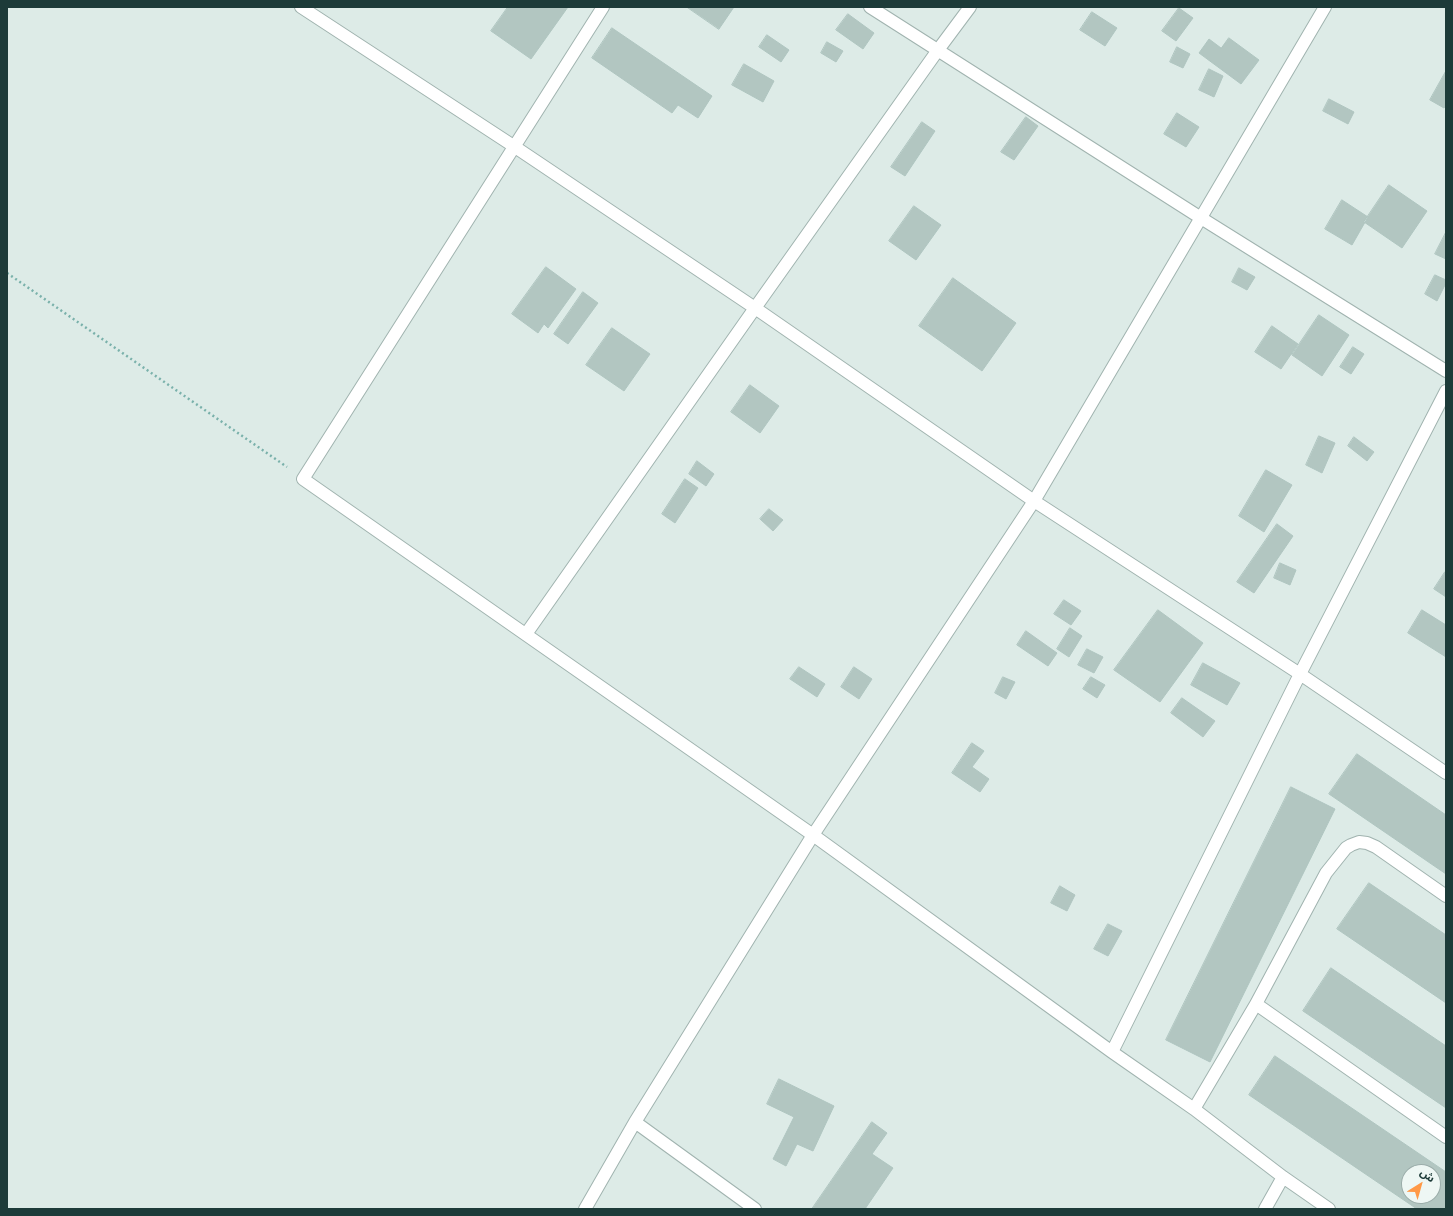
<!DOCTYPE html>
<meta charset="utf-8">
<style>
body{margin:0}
#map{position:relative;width:1453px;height:1216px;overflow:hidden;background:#ddebe7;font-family:Manrope,"Noto Sans Arabic",sans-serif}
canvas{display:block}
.frame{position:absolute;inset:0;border:8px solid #1d3b39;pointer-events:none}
.north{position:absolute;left:1401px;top:1164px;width:40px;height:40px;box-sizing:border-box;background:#eef7f4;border:1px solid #9aaca9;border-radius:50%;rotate:37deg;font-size:11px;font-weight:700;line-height:16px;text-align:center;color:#1d3b39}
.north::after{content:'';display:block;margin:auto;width:14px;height:18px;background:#ff9947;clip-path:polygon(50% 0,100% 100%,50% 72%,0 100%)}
</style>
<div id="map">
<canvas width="1453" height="1216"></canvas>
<div class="frame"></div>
<div class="north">ش</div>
</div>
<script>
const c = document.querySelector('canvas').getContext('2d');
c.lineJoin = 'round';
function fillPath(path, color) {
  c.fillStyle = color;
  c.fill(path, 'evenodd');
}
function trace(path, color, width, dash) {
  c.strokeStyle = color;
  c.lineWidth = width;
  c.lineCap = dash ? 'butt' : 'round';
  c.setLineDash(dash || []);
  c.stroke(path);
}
const building = new Path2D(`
 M 508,7 L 568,7 L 531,59 L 491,31 Z
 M 687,7 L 734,7 L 719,29 Z
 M 1179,8 L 1193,18 L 1176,41 L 1162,31 Z
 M 1092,12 L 1117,28 L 1105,46 L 1080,30 Z
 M 848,14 L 874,33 L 863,49 L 836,30 Z
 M 612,28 L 712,96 L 698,118 L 678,105 L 672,113 L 592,58 Z
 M 767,35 L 789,50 L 781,62 L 759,47 Z
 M 1229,38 L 1259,60 L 1241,84 L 1199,53 L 1209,39 L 1221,48 Z
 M 827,42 L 843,51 L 836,62 L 821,53 Z
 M 1177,47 L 1190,54 L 1183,68 L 1170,62 Z
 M 744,64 L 774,81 L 763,102 L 732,85 Z
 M 1209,69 L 1223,76 L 1214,97 L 1199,90 Z
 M 1446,71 L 1446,105 L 1444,108 L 1430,100 Z
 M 1329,99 L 1354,112 L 1348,124 L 1323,111 Z
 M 1177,113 L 1199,127 L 1186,147 L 1164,134 Z
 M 1026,117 L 1038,126 L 1014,160 L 1001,152 Z
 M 922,122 L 935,131 L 905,176 L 891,167 Z
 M 1389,185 L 1427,211 L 1402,248 L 1364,222 Z
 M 1342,200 L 1368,217 L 1352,245 L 1325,229 Z
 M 914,206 L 941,225 L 916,260 L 889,241 Z
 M 1446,232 L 1446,259 L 1435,254 Z
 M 546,267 L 576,289 L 548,328 L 544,324 L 538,333 L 512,314 Z
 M 1239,268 L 1255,277 L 1247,290 L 1232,282 Z
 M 1435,275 L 1446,280 L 1446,283 L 1437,301 L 1425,294 Z
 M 953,278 L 1016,323 L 982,371 L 919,326 Z
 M 583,292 L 598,303 L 568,344 L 554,334 Z
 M 1319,315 L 1349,335 L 1322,376 L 1292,355 Z
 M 1272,326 L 1298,344 L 1281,369 L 1255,352 Z
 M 612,328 L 650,354 L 624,391 L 586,365 Z
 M 1353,347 L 1364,354 L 1351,374 L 1340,367 Z
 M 750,385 L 779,406 L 760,433 L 731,412 Z
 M 1319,436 L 1335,443 L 1322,473 L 1306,465 Z
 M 1354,437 L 1374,452 L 1367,461 L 1348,446 Z
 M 697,461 L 714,474 L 706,486 L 689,474 Z
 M 1266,470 L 1292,485 L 1264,532 L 1239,516 Z
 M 685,479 L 698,488 L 675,523 L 662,514 Z
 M 769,509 L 783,520 L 773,531 L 760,519 Z
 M 1277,524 L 1293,536 L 1254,593 L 1237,582 Z
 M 1280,563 L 1296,570 L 1290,585 L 1274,578 Z
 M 1445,572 L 1446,572 L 1446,597 L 1434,589 Z
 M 1064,600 L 1081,611 L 1071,625 L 1054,614 Z
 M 1158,610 L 1203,643 L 1160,702 L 1114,670 Z
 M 1422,610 L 1446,625 L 1446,657 L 1408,633 Z
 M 1070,628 L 1082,636 L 1069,657 L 1057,649 Z
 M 1026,631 L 1057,653 L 1048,666 L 1017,645 Z
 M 1087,649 L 1103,657 L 1094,673 L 1078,665 Z
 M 1203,663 L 1240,683 L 1227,705 L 1191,685 Z
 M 799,667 L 825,684 L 817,697 L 790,679 Z
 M 854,667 L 872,679 L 859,699 L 841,687 Z
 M 1003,677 L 1015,682 L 1006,699 L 995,693 Z
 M 1091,677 L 1105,685 L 1097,698 L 1083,689 Z
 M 1182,698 L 1215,721 L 1203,737 L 1171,713 Z
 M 972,743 L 984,751 L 972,767 L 989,779 L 980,792 L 952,773 Z
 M 1357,754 L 1446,815 L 1446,874 L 1329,794 Z
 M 1291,787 L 1335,809 L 1210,1062 L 1166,1040 Z
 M 1369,883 L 1446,935 L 1446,1003 L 1337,929 Z
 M 1060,886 L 1075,895 L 1067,911 L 1051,903 Z
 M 1108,924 L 1122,931 L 1108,956 L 1094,949 Z
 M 1331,968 L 1446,1046 L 1446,1108 L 1303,1011 Z
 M 1275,1056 L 1446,1172 L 1446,1209 L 1417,1209 L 1249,1095 ZM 1409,1172 L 1433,1172 L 1433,1196 L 1409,1196 Z
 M 779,1079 L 834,1106 L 813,1151 L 797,1144 L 786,1166 L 773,1159 L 794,1117 L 767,1104 Z
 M 872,1122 L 887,1133 L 872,1154 L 893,1168 L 865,1209 L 812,1209 Z`);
const path = new Path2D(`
 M 7,273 L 287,467`);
const minor = new Path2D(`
 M 301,7 L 515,147 L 755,308 L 1034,501 L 1300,674 L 1446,773
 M 603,7 L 303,479 L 813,835 L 1112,1052 L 1194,1109 L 1283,1177 L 1329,1209
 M 870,7 L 1201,218 L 1446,371
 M 526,634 L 755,308 L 938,50 L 970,7
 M 1256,1004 L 1446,1137
 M 1112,1052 L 1300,674 L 1446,391
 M 1194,1109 L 1256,1004 L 1326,873 L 1346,848 L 1351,845 L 1359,842 L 1367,843 L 1376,847 L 1446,896
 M 635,1122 L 755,1209
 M 585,1209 L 635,1122 L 813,835 L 1034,501 L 1325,7
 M 1265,1209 L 1283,1177`);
fillPath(building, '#b2c6c1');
trace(building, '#afc5c0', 1);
trace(minor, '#a0b3af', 14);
trace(path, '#7ab1ab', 2.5, [2, 3]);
trace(minor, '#fff', 12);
</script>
